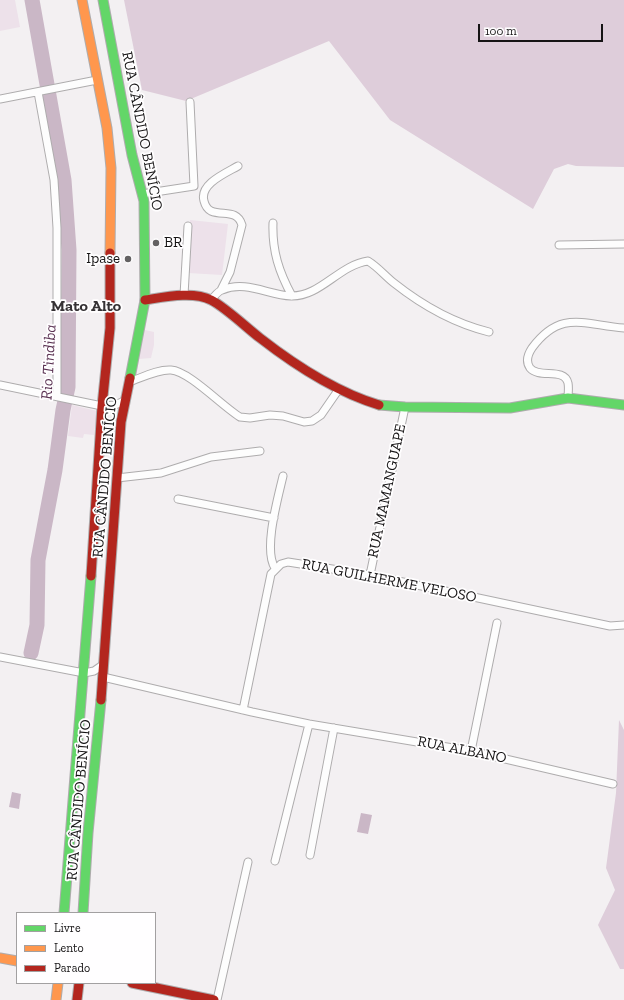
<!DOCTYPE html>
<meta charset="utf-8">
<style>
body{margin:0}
#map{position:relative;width:624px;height:1000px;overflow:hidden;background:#f3f0f2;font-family:"Zilla Slab",serif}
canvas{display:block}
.legend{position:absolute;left:16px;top:912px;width:140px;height:72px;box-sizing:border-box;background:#fffeff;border:1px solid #a2a0a1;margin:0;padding:5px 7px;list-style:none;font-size:12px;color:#161415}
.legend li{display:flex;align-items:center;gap:8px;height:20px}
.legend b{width:20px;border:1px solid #a2a0a1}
.scale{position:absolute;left:478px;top:24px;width:125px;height:18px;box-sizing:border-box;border:2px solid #161415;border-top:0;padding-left:5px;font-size:12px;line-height:14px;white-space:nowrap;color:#161415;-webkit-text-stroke:3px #fffeff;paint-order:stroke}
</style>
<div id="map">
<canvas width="624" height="1000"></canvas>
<ul class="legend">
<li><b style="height:5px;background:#63d668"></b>Livre</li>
<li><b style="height:5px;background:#ff974d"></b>Lento</li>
<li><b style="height:5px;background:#b3261e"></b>Parado</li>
</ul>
<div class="scale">100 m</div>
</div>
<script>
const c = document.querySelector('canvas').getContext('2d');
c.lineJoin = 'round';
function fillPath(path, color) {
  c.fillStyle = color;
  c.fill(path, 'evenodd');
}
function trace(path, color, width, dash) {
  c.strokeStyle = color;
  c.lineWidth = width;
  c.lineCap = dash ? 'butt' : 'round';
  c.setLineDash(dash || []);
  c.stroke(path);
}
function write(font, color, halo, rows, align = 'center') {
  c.font = font + ' "Zilla Slab",serif';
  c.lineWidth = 3.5;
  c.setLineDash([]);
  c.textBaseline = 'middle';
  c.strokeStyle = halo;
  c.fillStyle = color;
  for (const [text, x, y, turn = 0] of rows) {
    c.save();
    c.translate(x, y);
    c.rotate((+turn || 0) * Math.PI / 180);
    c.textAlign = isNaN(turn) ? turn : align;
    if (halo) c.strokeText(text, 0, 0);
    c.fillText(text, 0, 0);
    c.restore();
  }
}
const green = new Path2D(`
 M 0,0 L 15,0 L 20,27 L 0,31 Z
 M 190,220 L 228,224 L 222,275 L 188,273 Z
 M 145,330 L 154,332 L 154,345 L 151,358 L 139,359 Z
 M 72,405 L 97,411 L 94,435 L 84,434 L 83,438 L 68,436 Z`);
const forest = new Path2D(`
 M 124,0 L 624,0 L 624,167 L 576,166 L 568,164 L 554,169 L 533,209 L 390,120 L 329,41 L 186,101 L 142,90 Z
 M 619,720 L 624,730 L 624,969 L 620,969 L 598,925 L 615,890 L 606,868 L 616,793 Z`);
const water = new Path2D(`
 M 12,792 L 21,794 L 19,809 L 9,807 Z
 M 361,813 L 372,815 L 368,834 L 357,832 Z`);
const river = new Path2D(`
 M 31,653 L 37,625 L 38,560 L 55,470 L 63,410 L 68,387 L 69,250 L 64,180 L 32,0`);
const street = new Path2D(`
 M 38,92 L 54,180 L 57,228 L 57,396
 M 0,99 L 97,80
 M 142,194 L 194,186 L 190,102
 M 273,223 C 272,251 279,272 292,296
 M 559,245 L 624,244
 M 221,290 L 230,272 L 242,225 C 237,209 223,216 211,211 C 207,209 205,205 204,201 C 199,184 226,173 238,166
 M 184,295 L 188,226
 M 211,300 C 214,297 218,291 222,290 C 246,280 268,295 291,296 C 320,297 339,265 368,261 C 378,267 385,276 394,283 C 423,306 453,323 489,332
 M 129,382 C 141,378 158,369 171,370 C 189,371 223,407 240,417 L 250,418 L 270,415 L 283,416 L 304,422 L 312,421 L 321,415 L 339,389
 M 0,385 L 102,406 L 115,405 L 124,401
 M 568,398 C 568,394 569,388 568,383 C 564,367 539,379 530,368 C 525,361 528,354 532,348 C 561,309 584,325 624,328
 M 117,478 L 161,473 L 211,457 L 260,451
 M 178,499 L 274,518
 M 275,568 C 263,550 278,498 283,476
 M 370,575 L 405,407
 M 0,657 L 84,673 L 94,671 L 104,664
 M 103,677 L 252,712 L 309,724 L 471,751 L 613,784
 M 243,710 L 271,574 L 281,564 L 288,562 L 370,575 L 610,626 L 624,625
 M 471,751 L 497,623
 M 310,855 L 334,728
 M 275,861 L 309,724
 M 217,1000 L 248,862`);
const fast = new Path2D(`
 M 103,0 L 132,155 L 144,201 L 145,300 L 130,378
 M 379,405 L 405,407 L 510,408 L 568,398 L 624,405
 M 64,913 L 91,576
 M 83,913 L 88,833 L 101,700`);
const slow = new Path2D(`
 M 82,0 L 107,128 L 111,168 L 110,253
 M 0,958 L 17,961
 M 56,1000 L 58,983`);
const jam = new Path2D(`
 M 145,300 C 165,297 193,291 211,300 C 225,307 247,328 260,338 C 296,366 336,392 379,405
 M 91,576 L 102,406 L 110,328 L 110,253
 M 101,700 L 121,422 L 130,378
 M 132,983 L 214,1000
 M 77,1000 L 79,983`);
const markers = [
 [156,243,4,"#636162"],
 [128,259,4,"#636162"]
];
const streetNames = [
 ["RUA CÂNDIDO BENÍCIO",142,131,79],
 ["RUA CÂNDIDO BENÍCIO",105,477,-85],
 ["RUA MAMANGUAPE",387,491,-78],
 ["RUA GUILHERME VELOSO",389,581,11],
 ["RUA ALBANO",462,750,11],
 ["RUA CÂNDIDO BENÍCIO",79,800,-85]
];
const poiNames = [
 ["BR",164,243],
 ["Ipase",120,259,"right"]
];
const neighbourhoodNames = [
 ["Mato Alto",86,306]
];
const waterNames = [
 ["Rio Tindiba",49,362,-87]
];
fillPath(green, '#ede1ea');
fillPath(forest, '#decdda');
fillPath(water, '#cab7c6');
trace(river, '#cab7c6', 15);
trace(street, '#aeacad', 9);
trace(fast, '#aeacad', 11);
trace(slow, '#aeacad', 11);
trace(jam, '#aeacad', 11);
trace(street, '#fdfdfd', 7);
trace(fast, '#63d668', 9);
trace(slow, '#ff974d', 9);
trace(jam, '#b3261e', 9);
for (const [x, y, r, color] of markers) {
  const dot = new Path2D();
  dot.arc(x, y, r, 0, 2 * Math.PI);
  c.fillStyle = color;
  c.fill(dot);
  trace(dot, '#fffeff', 1.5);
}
write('15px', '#161415', '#fffeff', streetNames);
write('15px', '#161415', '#fffeff', poiNames, 'left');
write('bold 16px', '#353134', '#fffeff', neighbourhoodNames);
write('italic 16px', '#5b3353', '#fffeff', waterNames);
</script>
